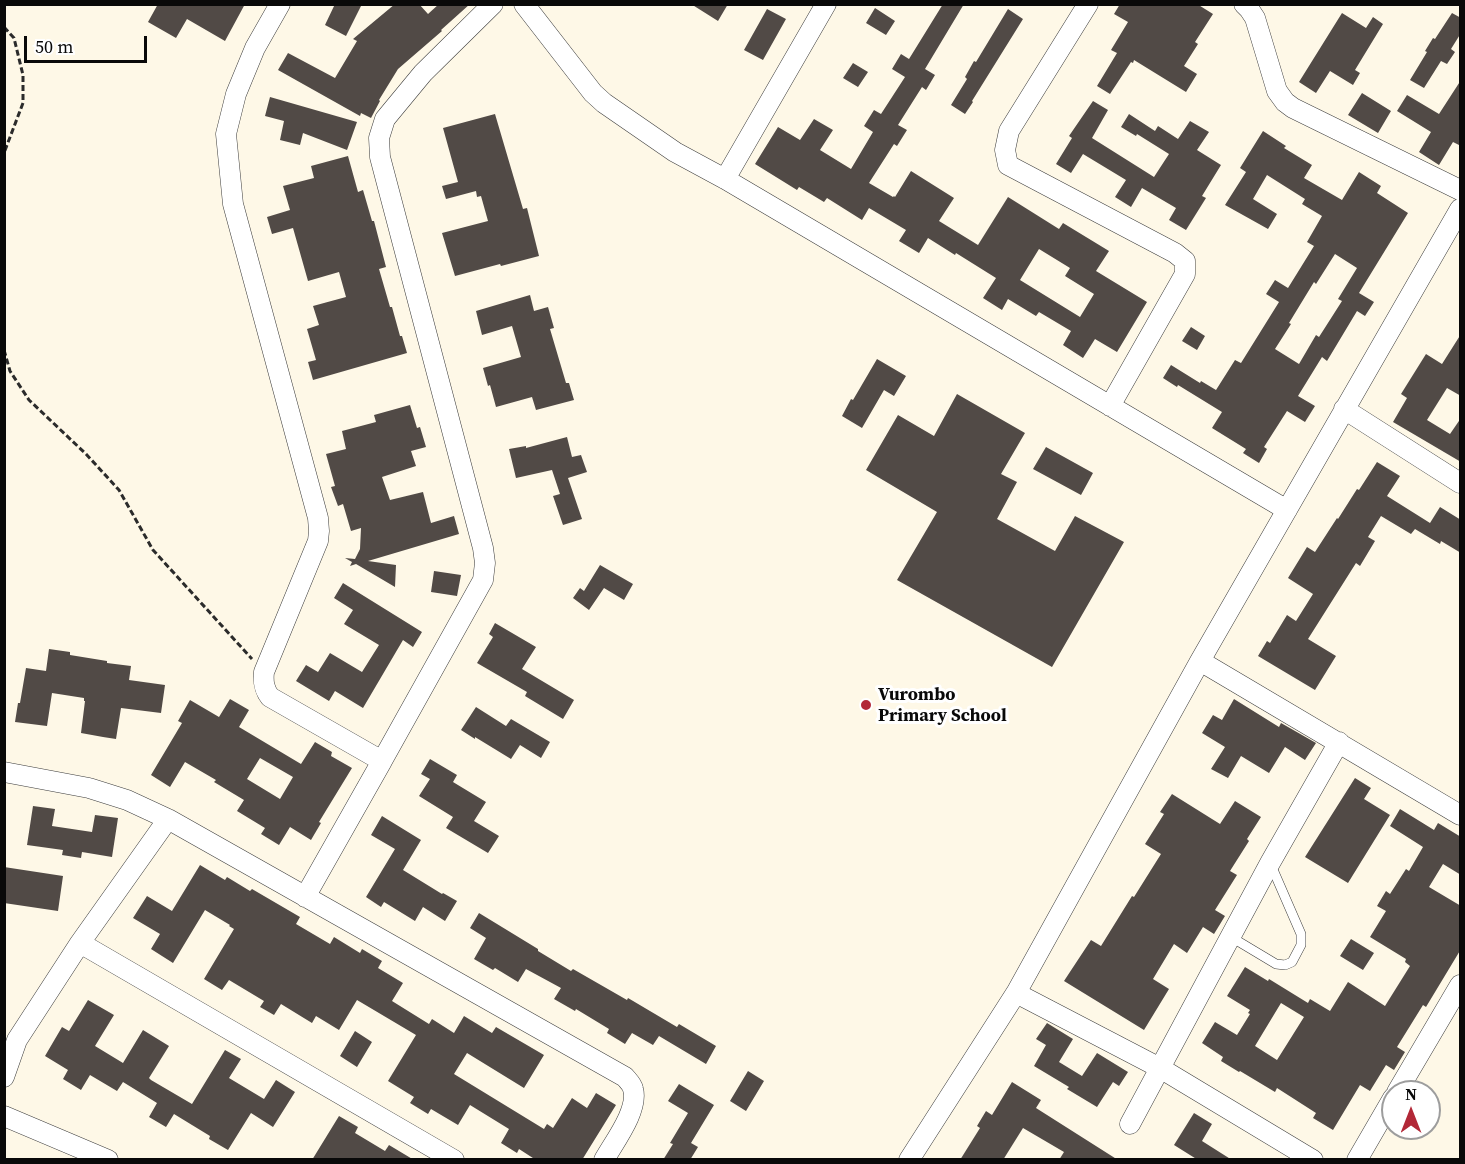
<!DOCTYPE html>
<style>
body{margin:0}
#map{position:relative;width:1465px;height:1164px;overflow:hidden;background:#fef8e7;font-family:"Source Serif 4",serif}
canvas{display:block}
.frame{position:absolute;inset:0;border:6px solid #090909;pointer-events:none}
.north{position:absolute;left:1381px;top:1080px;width:60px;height:60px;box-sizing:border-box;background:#fff;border:2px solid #9d9d9d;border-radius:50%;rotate:0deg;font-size:16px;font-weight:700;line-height:24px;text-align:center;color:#090909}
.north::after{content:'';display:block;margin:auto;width:21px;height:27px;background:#b22837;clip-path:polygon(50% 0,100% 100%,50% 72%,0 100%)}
.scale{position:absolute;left:24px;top:36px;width:123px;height:27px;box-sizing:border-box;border:3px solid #090909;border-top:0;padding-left:8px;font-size:18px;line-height:21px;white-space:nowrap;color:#090909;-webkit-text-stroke:4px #fff;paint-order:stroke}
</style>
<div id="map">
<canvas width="1465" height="1164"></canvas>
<div class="frame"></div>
<div class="north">N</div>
<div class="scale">50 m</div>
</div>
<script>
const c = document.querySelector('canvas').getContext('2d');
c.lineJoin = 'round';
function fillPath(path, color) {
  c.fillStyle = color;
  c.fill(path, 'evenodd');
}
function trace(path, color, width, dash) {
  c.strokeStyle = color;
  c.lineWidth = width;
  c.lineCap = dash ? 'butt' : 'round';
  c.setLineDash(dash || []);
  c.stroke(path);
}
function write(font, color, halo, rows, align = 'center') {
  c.font = font + ' "Source Serif 4",serif';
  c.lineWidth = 6;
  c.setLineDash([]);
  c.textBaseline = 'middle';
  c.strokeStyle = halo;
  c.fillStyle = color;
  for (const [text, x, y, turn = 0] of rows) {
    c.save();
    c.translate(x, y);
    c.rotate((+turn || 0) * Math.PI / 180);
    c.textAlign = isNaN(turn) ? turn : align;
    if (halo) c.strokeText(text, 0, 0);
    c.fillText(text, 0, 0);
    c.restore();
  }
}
const building = new Path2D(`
 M 158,4 L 245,4 L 225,41 L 187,19 L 176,38 L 148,22 Z
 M 335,4 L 362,4 L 346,36 L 325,25 Z
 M 395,4 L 419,4 L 428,14 L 439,4 L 470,4 L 441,30 L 442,31 L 398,69 L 379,100 L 380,101 L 371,118 L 361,113 L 360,116 L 278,70 L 288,53 L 335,78 L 357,41 L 353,39 Z
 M 691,4 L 728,4 L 718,21 Z
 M 943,4 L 964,4 L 925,69 L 935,75 L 926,90 L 922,87 L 898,125 L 907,130 L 897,146 L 894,144 L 869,183 L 893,197 L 894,196 L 895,197 L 911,171 L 954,198 L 939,221 L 978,245 L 1008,197 L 1059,229 L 1063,223 L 1109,251 L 1096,271 L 1147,302 L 1117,352 L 1095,339 L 1083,358 L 1063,345 L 1071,331 L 1039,312 L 1036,316 L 1008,299 L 1002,310 L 983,298 L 996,278 L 956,253 L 955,255 L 928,238 L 919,253 L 899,241 L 906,230 L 869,208 L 862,220 L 827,198 L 824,202 L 799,187 L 797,190 L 755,164 L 778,127 L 800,140 L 814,119 L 833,130 L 820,150 L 851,169 L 873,132 L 864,126 L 874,110 L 881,114 L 905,77 L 892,69 L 901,54 L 909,59 ZM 1039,249 L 1070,268 L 1065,276 L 1094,294 L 1080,317 L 1020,280 Z
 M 1120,4 L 1197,4 L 1213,14 L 1195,42 L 1198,44 L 1184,66 L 1197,74 L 1186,92 L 1134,60 L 1133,63 L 1131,62 L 1110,94 L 1097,86 L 1117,53 L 1111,50 L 1128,22 L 1114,14 Z
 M 875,8 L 895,21 L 886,35 L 866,23 Z
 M 767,9 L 786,19 L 763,60 L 744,50 Z
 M 1008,9 L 1023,19 L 972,101 L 973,102 L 965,114 L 951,105 L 967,79 L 965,77 L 974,61 L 976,62 Z
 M 1342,13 L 1366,28 L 1373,17 L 1383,24 L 1355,70 L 1360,73 L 1353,85 L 1330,71 L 1316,93 L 1299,82 Z
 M 1452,13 L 1461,18 L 1461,33 L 1451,49 L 1455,52 L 1447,64 L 1441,61 L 1424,88 L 1410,80 L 1427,52 L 1425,51 L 1433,38 L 1435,39 Z
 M 853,63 L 868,72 L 858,87 L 843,78 Z
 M 1461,80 L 1461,146 L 1453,142 L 1439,165 L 1419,152 L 1431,132 L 1397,111 L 1407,95 L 1439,114 Z
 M 1362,93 L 1391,111 L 1378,133 L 1348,115 Z
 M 270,97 L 357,122 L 347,150 L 303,133 L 300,145 L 280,140 L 284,121 L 265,116 Z
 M 1093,101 L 1108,110 L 1092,138 L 1154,177 L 1169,154 L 1137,134 L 1136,136 L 1121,127 L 1129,114 L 1155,131 L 1158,126 L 1178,139 L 1190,121 L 1209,132 L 1197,150 L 1221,165 L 1202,196 L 1206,198 L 1186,230 L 1169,220 L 1176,208 L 1142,188 L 1131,207 L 1115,197 L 1126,180 L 1083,154 L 1071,173 L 1056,164 L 1072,138 L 1069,136 Z
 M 495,114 L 523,209 L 527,208 L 539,256 L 501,266 L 500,264 L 455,276 L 442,233 L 488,221 L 481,196 L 477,197 L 476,191 L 446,199 L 442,186 L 458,182 L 443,128 Z
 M 1263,131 L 1286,146 L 1284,148 L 1312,165 L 1304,178 L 1342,200 L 1359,172 L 1381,186 L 1377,193 L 1408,213 L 1359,293 L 1374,302 L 1365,316 L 1357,311 L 1327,361 L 1322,357 L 1298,396 L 1315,406 L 1305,422 L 1287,411 L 1264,447 L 1267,449 L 1259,463 L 1243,453 L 1246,449 L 1212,428 L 1222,412 L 1178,385 L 1177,387 L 1163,378 L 1171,365 L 1200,383 L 1201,381 L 1216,390 L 1235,360 L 1241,363 L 1279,302 L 1266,294 L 1275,280 L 1288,288 L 1314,246 L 1307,242 L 1322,216 L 1302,204 L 1305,199 L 1267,175 L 1253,199 L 1277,214 L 1268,229 L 1225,205 L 1246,172 L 1240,168 ZM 1335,254 L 1357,268 L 1338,299 L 1342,301 L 1319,337 L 1316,335 L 1299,364 L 1275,349 L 1291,324 L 1289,323 L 1314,282 L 1316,284 Z
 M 348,156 L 358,192 L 363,190 L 372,221 L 374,221 L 386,267 L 379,269 L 390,307 L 392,307 L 400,336 L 402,336 L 407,353 L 313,380 L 308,362 L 316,360 L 307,329 L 319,325 L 313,306 L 346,297 L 339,272 L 308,281 L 293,228 L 272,234 L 267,217 L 290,210 L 283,186 L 314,178 L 311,166 Z
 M 530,295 L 534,311 L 548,307 L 554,328 L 550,329 L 566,383 L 569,383 L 574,400 L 536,410 L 532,397 L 496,407 L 490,385 L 488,386 L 483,368 L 521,357 L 512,326 L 482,335 L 476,311 Z
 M 1191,327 L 1205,336 L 1197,350 L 1182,341 Z
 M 1461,334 L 1461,396 L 1447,388 L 1427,420 L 1450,434 L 1461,418 L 1461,462 L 1393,422 L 1407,398 L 1401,394 L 1426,354 L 1442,364 Z
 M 877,359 L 906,376 L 894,396 L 884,390 L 862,428 L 842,416 L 851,399 L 853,400 Z
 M 957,394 L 1025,433 L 1001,474 L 1017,482 L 997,519 L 1055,551 L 1075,516 L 1124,542 L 1052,667 L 897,580 L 937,512 L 866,470 L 898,415 L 934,436 Z
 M 410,405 L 417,428 L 420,427 L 426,447 L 411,451 L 416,466 L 382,477 L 390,500 L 423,492 L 431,523 L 454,516 L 459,534 L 368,561 L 396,565 L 395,587 L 356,564 L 350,566 L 352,562 L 345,558 L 355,559 L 360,549 L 361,528 L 351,531 L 343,504 L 338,506 L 331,487 L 335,486 L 326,454 L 346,449 L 342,431 L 376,422 L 374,415 Z
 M 567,437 L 572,457 L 581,455 L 587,472 L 568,478 L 582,519 L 563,525 L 553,496 L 560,494 L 552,470 L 516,478 L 509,449 L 526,446 L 526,448 Z
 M 1046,447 L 1093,473 L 1081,495 L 1033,469 Z
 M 1377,462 L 1400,476 L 1387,496 L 1430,523 L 1440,507 L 1461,520 L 1461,553 L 1441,541 L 1440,544 L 1415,529 L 1411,534 L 1381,516 L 1368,537 L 1375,541 L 1360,566 L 1356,563 L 1308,639 L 1336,656 L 1315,690 L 1258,656 L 1267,641 L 1270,643 L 1287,615 L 1296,621 L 1313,594 L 1288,578 L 1307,547 L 1315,552 L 1337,518 L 1338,519 L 1357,489 L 1359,490 Z
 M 600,565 L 633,584 L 624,600 L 604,588 L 589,610 L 573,598 L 580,588 L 584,591 Z
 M 434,571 L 461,575 L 457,596 L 431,592 Z
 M 343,583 L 422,632 L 413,647 L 403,640 L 363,708 L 335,691 L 329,701 L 296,681 L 306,665 L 318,672 L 330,653 L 362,672 L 379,645 L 344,624 L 353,610 L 334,598 Z
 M 495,623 L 536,647 L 522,669 L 574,700 L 563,719 L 525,696 L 527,692 L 477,663 L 493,637 L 489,634 Z
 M 49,649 L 70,652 L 70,655 L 107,661 L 107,663 L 131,666 L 129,680 L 165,685 L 161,713 L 121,708 L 116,739 L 103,737 L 81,733 L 85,701 L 84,701 L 84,698 L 52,693 L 47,726 L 15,722 L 18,703 L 20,703 L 26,668 L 46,671 Z
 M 230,699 L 249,710 L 239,727 L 301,764 L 315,742 L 332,752 L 331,756 L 352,768 L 319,822 L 321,823 L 311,840 L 290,827 L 279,845 L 261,834 L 265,828 L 237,811 L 244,800 L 214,782 L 216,780 L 185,762 L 170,787 L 151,775 L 182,723 L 178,721 L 190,700 L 219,717 ZM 260,758 L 293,777 L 280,799 L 247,779 Z
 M 1234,699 L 1279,727 L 1281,723 L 1316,743 L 1305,760 L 1285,747 L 1269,773 L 1241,756 L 1228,778 L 1211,769 L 1225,747 L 1202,733 L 1213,715 L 1222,720 Z
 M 476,707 L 506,726 L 511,719 L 550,742 L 541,758 L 520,745 L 511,759 L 475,737 L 475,739 L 461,730 Z
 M 430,759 L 457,775 L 453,782 L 486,802 L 474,821 L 499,836 L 488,853 L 446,828 L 453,817 L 419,796 L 430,779 L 421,774 Z
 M 1355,778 L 1371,788 L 1364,799 L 1390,815 L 1348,883 L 1305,857 Z
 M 1172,794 L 1220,824 L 1235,801 L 1261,817 L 1247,839 L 1249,841 L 1230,871 L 1237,875 L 1215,910 L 1225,916 L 1214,934 L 1203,927 L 1187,953 L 1174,944 L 1153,979 L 1169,989 L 1144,1030 L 1064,981 L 1091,940 L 1101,946 L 1132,896 L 1134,897 L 1161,854 L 1145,844 L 1164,814 L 1160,812 Z
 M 33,806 L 55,809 L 52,826 L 92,832 L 95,815 L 118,818 L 112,857 L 82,852 L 81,858 L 62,855 L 63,850 L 27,845 Z
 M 1400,809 L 1434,830 L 1438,823 L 1461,837 L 1461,875 L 1443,864 L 1429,887 L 1461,906 L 1461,949 L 1426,1007 L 1423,1005 L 1397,1047 L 1405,1052 L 1394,1070 L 1386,1065 L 1370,1091 L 1360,1085 L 1333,1130 L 1313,1118 L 1316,1113 L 1277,1088 L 1275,1092 L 1240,1071 L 1239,1072 L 1221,1061 L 1223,1057 L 1202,1043 L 1215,1022 L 1237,1035 L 1250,1014 L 1248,1013 L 1250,1010 L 1227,996 L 1245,967 L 1268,981 L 1269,979 L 1308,1003 L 1310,999 L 1330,1011 L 1348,982 L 1385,1006 L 1410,966 L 1405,962 L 1406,959 L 1370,937 L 1386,911 L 1377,906 L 1386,891 L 1390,894 L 1406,869 L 1409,871 L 1423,847 L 1390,826 ZM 1281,1003 L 1304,1017 L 1277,1060 L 1255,1046 Z
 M 382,816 L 421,840 L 403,870 L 442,894 L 443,893 L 457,901 L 445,921 L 423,907 L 415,921 L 384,902 L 381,907 L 366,897 L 395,849 L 371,835 Z
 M 200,865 L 225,880 L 227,877 L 250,891 L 252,889 L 300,917 L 296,924 L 330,944 L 334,937 L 360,953 L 362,949 L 382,961 L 378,968 L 403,983 L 392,1001 L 429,1024 L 432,1019 L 454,1033 L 464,1016 L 492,1033 L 496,1027 L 544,1055 L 524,1088 L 467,1053 L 454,1074 L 544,1129 L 547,1124 L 553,1128 L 572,1098 L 587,1108 L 596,1093 L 616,1105 L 582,1160 L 536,1160 L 519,1149 L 517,1153 L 501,1143 L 509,1129 L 470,1105 L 458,1125 L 431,1109 L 428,1114 L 410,1103 L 414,1097 L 388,1081 L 416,1035 L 357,1000 L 339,1030 L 316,1016 L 312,1023 L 281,1004 L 274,1015 L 260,1007 L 264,1001 L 229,980 L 222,990 L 204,979 L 234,929 L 229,926 L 230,925 L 205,910 L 173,963 L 151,949 L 160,934 L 133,918 L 147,896 L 172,911 Z
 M 4,867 L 63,876 L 58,911 L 4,903 Z
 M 479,913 L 538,949 L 538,951 L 571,971 L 573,969 L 627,1000 L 628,998 L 677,1027 L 679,1024 L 716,1046 L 706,1064 L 659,1036 L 653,1045 L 632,1033 L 625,1044 L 607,1033 L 609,1029 L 576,1009 L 575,1011 L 554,999 L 561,988 L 526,969 L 518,982 L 495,968 L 493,970 L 474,959 L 486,938 L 470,928 Z
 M 1351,939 L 1374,953 L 1363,970 L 1340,956 Z
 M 88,1000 L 114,1015 L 95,1046 L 123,1063 L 143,1030 L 169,1046 L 149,1078 L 151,1080 L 192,1104 L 225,1050 L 241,1059 L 229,1078 L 264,1099 L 276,1080 L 295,1092 L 273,1127 L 251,1113 L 228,1150 L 209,1139 L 210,1136 L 174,1114 L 166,1127 L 149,1117 L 157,1103 L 123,1082 L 117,1091 L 90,1075 L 81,1090 L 63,1079 L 68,1070 L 45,1056 L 62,1027 L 69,1031 Z
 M 1047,1023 L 1073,1039 L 1059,1062 L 1082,1076 L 1097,1053 L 1128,1072 L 1119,1086 L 1113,1082 L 1097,1107 L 1067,1089 L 1069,1087 L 1034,1066 L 1046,1045 L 1036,1039 Z
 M 355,1031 L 372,1042 L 357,1067 L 340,1056 Z
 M 748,1071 L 764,1081 L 746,1111 L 730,1101 Z
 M 1012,1082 L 1041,1100 L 1036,1108 L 1118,1160 L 1059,1160 L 1064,1152 L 1023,1128 L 1003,1160 L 960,1160 L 980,1128 L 977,1126 L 986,1111 L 992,1115 Z
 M 679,1084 L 714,1105 L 691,1143 L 698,1147 L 690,1160 L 663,1160 L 673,1144 L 670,1143 L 688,1113 L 668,1101 Z
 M 1194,1113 L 1212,1124 L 1202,1141 L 1232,1160 L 1198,1160 L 1174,1145 Z
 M 339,1116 L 358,1127 L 355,1133 L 385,1151 L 389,1145 L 414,1160 L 312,1160 Z`);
const path = new Path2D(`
 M 4,27 L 14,38 L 23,75 L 23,103 L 4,153
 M 4,350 L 10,371 L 29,400 L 86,454 L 119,490 L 153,550 L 252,659`);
const lane = new Path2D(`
 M 1231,937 L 1276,964 L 1285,965 L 1292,962 L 1301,945 L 1301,934 L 1271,865`);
const street = new Path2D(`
 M 280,4 L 255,48 L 236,94 L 226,134 L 233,204 L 318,518 L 319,531 L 318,541 L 264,672 C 263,682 264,689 270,697 L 382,761 L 483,580 L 485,563 L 483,548 L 380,157 L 379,138 L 385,119 L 423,73 L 493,4
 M 524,4 L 593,93 L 604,103 L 675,152 L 725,179 L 1287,510
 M 1088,4 L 1009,131 L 1005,150 L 1008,165 L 1175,253 L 1185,261 L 1185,274 L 1110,406
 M 1244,4 L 1249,9 L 1255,18 L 1277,91 L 1285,102 L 1293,108 L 1460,190
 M 725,179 L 826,4
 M 1344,409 L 1460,483
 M 1200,661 L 1460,815
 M 4,772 L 89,788 L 127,800 L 168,819 L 625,1077 C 628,1081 632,1084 633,1089 C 639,1110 614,1142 604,1160
 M 305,897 L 382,761
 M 80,943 L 454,1160
 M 1016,993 L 1160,1068 L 1313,1160
 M 4,1077 L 17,1040 L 80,943 L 168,819
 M 1397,1092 L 1460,985
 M 4,1116 L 108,1160
 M 1130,1124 L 1270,863 L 1339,742
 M 909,1160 L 1016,993 L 1200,661 L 1460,209
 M 1357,1160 L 1393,1098`);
const markers = [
 [866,705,6,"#b22837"]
];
const poiNames = [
 ["Vurombo",878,695],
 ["Primary School",878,716]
];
fillPath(building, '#514a46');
trace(lane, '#3c3c3c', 10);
trace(street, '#3c3c3c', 21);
trace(path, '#2b2b2b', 3, [6, 3]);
trace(lane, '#fff', 9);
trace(street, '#fff', 20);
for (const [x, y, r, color] of markers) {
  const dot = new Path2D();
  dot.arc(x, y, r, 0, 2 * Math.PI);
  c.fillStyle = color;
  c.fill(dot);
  trace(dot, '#fff', 2);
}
write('bold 18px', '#090909', '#fff', poiNames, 'left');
</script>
